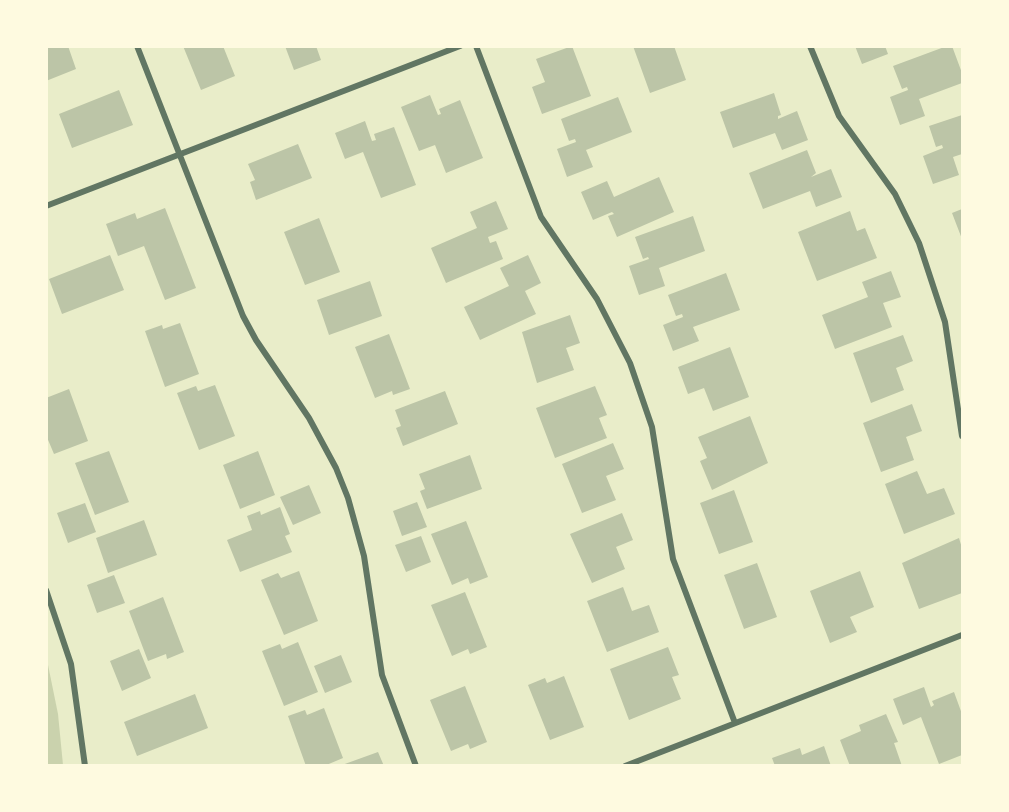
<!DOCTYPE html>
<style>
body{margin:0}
#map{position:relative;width:1009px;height:812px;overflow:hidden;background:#e9edc9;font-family:Commissioner,sans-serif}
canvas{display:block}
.frame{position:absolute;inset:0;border:48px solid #fefae0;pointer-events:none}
</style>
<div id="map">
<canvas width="1009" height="812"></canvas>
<div class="frame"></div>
</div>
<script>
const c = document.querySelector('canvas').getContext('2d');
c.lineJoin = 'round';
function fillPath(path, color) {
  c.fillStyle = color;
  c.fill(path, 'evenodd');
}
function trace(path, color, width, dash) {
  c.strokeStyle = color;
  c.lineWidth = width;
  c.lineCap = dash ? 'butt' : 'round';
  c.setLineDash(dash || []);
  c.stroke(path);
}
const green = new Path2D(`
 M 47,660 L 58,714 L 63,765 L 47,765 Z`);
const building = new Path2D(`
 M 46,46 L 68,46 L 76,69 L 46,81 Z
 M 183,46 L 223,46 L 235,76 L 201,90 Z
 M 285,46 L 316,46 L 321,60 L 294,70 Z
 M 572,46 L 591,96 L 542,114 L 532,87 L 545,82 L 536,59 Z
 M 633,46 L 674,46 L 686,80 L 650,93 Z
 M 855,46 L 885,46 L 888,54 L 862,64 Z
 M 947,46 L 952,46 L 962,73 L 962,83 L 919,99 L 925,116 L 900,125 L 890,97 L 908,90 L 907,87 L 902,89 L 893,66 Z
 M 119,90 L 133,125 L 72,148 L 59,114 Z
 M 774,93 L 781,115 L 778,116 L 778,119 L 797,111 L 808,140 L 782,150 L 775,133 L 733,148 L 720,112 Z
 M 430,95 L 438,115 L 441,114 L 439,109 L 460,100 L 483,158 L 446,173 L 435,145 L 419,151 L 401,107 Z
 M 618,97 L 632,132 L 586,150 L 593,167 L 567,177 L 557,149 L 576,142 L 575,139 L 569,141 L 561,119 Z
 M 962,115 L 962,154 L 953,157 L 959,175 L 933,184 L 923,156 L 943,148 L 942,145 L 936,147 L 929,126 Z
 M 365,121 L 372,141 L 376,140 L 374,134 L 394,127 L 416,185 L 381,198 L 363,152 L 345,159 L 335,133 Z
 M 298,144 L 312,178 L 256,200 L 250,182 L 255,180 L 248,164 Z
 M 807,150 L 816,173 L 811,177 L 831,169 L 842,197 L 816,207 L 810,191 L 763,209 L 749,173 Z
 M 659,177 L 674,212 L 617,237 L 608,216 L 614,214 L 612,212 L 593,220 L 581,192 L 607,181 L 614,197 Z
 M 496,201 L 508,229 L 488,237 L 490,243 L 496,241 L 503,259 L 446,283 L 431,248 L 477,228 L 470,212 Z
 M 165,208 L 196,288 L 165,300 L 144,246 L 118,256 L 106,224 L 135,213 L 137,219 Z
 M 962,209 L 962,239 L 952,213 Z
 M 850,211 L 857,231 L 865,228 L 877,258 L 817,281 L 798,232 Z
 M 693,216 L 705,251 L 659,268 L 665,286 L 639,295 L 629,266 L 649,259 L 648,257 L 643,259 L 635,237 Z
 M 319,218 L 340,272 L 305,285 L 284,232 Z
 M 110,255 L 124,290 L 62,314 L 49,279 Z
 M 528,255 L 541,283 L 525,291 L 536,314 L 480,340 L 464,307 L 509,286 L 500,268 Z
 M 891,271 L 901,297 L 883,303 L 892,327 L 835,349 L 822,315 L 868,297 L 862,282 Z
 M 726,273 L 740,310 L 693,327 L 699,341 L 673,351 L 663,325 L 683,317 L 682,314 L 676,316 L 668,295 Z
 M 370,281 L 382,316 L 329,335 L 317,300 Z
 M 570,315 L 580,343 L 566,348 L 574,370 L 537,383 L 522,332 Z
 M 180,323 L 199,374 L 165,387 L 145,331 L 162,325 L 163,329 Z
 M 389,334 L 410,389 L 393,395 L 392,391 L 375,398 L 355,347 Z
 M 903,335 L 913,361 L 896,368 L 904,390 L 871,403 L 853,353 Z
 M 730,347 L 749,397 L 713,411 L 704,388 L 688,394 L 678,367 Z
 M 215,385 L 235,436 L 199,450 L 177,393 L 196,386 L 198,391 Z
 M 595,386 L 607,415 L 599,418 L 607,438 L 555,458 L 536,408 Z
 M 69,389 L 88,441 L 54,454 L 46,435 L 46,398 Z
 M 445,391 L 458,424 L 403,446 L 396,428 L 401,426 L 395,410 Z
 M 912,404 L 922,431 L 906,437 L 914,460 L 881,472 L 863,423 Z
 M 750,416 L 768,463 L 712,490 L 700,461 L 707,458 L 698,437 Z
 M 613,443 L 624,469 L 606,476 L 616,500 L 582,513 L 562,464 Z
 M 109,451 L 129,502 L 95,515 L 75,463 Z
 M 258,451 L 275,495 L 240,509 L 223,465 Z
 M 470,455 L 482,489 L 427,509 L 420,491 L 425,489 L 419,474 Z
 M 917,471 L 927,494 L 944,488 L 955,514 L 904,534 L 885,484 Z
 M 309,485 L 321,513 L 293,525 L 280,497 Z
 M 734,490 L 753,542 L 719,554 L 700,503 Z
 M 417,502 L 427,527 L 402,536 L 393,511 Z
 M 85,503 L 96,532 L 68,543 L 57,513 Z
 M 280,507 L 290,534 L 285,536 L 292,552 L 240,572 L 227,540 L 252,530 L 247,516 L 260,511 L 261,515 Z
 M 622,513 L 633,540 L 616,547 L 625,569 L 592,583 L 570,534 Z
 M 144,520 L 157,555 L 108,573 L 96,538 Z
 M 466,521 L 488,577 L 470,584 L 468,578 L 452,585 L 431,534 Z
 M 421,536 L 431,562 L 406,572 L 395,545 Z
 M 959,538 L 962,548 L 962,593 L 919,609 L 902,563 Z
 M 757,563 L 777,617 L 744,629 L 724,575 Z
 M 299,571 L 318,621 L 284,635 L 261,580 L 278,573 L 281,578 Z
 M 860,571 L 874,607 L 850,617 L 857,632 L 830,643 L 810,591 Z
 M 114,575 L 125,603 L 97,613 L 87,585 Z
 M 623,587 L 632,611 L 649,605 L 659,632 L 607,652 L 587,601 Z
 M 465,592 L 487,647 L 470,654 L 468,649 L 452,656 L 431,605 Z
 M 163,597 L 184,652 L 167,659 L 166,654 L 148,661 L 129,611 Z
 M 298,642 L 318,692 L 284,706 L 262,651 L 280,644 L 282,649 Z
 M 668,647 L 679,675 L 672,677 L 681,699 L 629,720 L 610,669 Z
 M 139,649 L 151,678 L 122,691 L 110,661 Z
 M 341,655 L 352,682 L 325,693 L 314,666 Z
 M 564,676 L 584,727 L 550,740 L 528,685 L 545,678 L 547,683 Z
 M 465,686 L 487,742 L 470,749 L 468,744 L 451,751 L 430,700 Z
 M 924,687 L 931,707 L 934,705 L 932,701 L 954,692 L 962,714 L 962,755 L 939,764 L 921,717 L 903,725 L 893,699 Z
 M 195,694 L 208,728 L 137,756 L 124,722 Z
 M 324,708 L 343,758 L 324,766 L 306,766 L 288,716 L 305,710 L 307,715 Z
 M 886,714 L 898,742 L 894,743 L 902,766 L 850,766 L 840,740 L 861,731 L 859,725 Z
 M 824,746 L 831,766 L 775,766 L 772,758 L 800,748 L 802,755 Z
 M 378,752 L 384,766 L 343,766 L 342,765 Z`);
const minor = new Path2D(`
 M 137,46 L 243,316 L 256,340 L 309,418 L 336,468 L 348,498 L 364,556 L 382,675 L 416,766
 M 476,46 L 541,217 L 597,299 L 630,363 L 652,427 L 673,559 L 735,723
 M 810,46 L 839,116 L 895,194 L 919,243 L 945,322 L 962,436
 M 46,206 L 460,46
 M 46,590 L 71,664 L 85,766
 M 625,766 L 962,635`);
fillPath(green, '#cad2ad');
fillPath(building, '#bcc5a7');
trace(minor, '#617663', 6);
</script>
